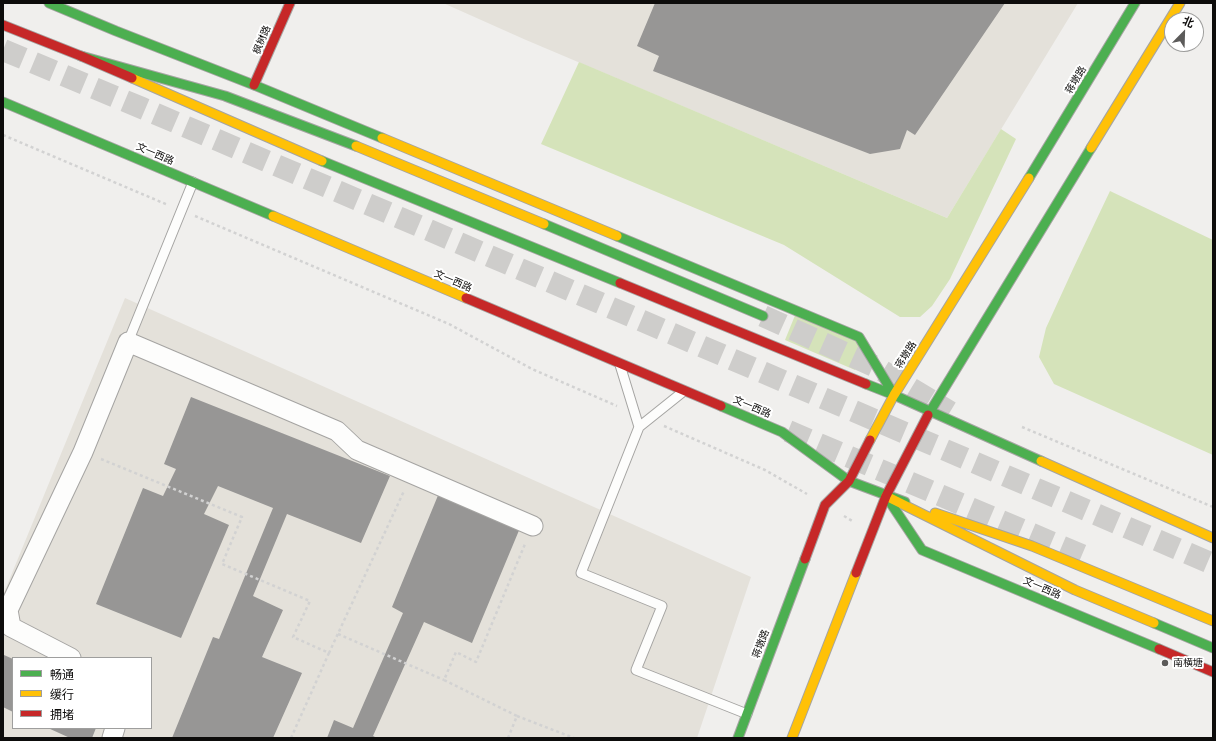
<!DOCTYPE html>
<meta charset="utf-8">
<style>
body{margin:0}
#map{position:relative;width:1216px;height:741px;overflow:hidden;background:#f0efed;font-family:Quicksand,"Noto Sans SC",sans-serif}
canvas{display:block}
.frame{position:absolute;inset:0;border:4px solid #0d0c0b;pointer-events:none}
.legend{position:absolute;left:12px;top:657px;width:140px;height:72px;box-sizing:border-box;background:#fff;border:1px solid #9e9e9d;margin:0;padding:5px 7px;list-style:none;font-size:12px;color:#0d0c0b}
.legend li{display:flex;align-items:center;gap:8px;height:20px}
.legend b{width:20px;border:1px solid #9e9e9d}
.north{position:absolute;left:1164px;top:12px;width:40px;height:40px;box-sizing:border-box;background:#fff;border:1px solid #9e9e9d;border-radius:50%;rotate:23deg;font-size:11px;font-weight:700;line-height:16px;text-align:center;color:#0d0c0b}
.north::after{content:'';display:block;margin:auto;width:14px;height:18px;background:#5c5b5a;clip-path:polygon(50% 0,100% 100%,50% 72%,0 100%)}
</style>
<div id="map">
<canvas width="1216" height="741"></canvas>
<div class="frame"></div>
<ul class="legend">
<li><b style="height:5px;background:#4caf50"></b>畅通</li>
<li><b style="height:5px;background:#ffc107"></b>缓行</li>
<li><b style="height:5px;background:#c62828"></b>拥堵</li>
</ul>
<div class="north">北</div>
</div>
<script>
const c = document.querySelector('canvas').getContext('2d');
c.lineJoin = 'round';
function fillPath(path, color) {
  c.fillStyle = color;
  c.fill(path, 'evenodd');
}
function trace(path, color, width, dash) {
  c.strokeStyle = color;
  c.lineWidth = width;
  c.lineCap = dash ? 'butt' : 'round';
  c.setLineDash(dash || []);
  c.stroke(path);
}
function write(font, color, halo, rows, align = 'center') {
  c.font = font + ' Quicksand,"Noto Sans SC",sans-serif';
  c.lineWidth = 4;
  c.setLineDash([]);
  c.textBaseline = 'middle';
  c.strokeStyle = halo;
  c.fillStyle = color;
  for (const [text, x, y, turn = 0] of rows) {
    c.save();
    c.translate(x, y);
    c.rotate((+turn || 0) * Math.PI / 180);
    c.textAlign = isNaN(turn) ? turn : align;
    if (halo) c.strokeText(text, 0, 0);
    c.fillText(text, 0, 0);
    c.restore();
  }
}
const built = new Path2D(`
 M 443,3 L 1078,3 L 947,218 L 526,40 Z
 M 125,298 L 751,577 L 697,738 L 3,738 L 3,595 ZM 13,658 L 151,658 L 151,728 L 13,728 Z`);
const green = new Path2D(`
 M 579,62 L 947,218 L 1001,129 L 1016,139 L 950,279 L 932,306 L 920,317 L 900,317 L 784,245 L 541,144 Z
 M 1110,191 L 1213,240 L 1213,455 L 1054,384 L 1039,357 L 1046,328 L 1073,269 Z
 M 798,308 L 867,340 L 855,370 L 785,340 Z`);
const building = new Path2D(`
 M 655,3 L 1005,3 L 915,135 L 907,130 L 900,149 L 870,154 L 653,71 L 659,56 L 637,46 Z
 M 191,397 L 390,476 L 361,543 L 287,514 L 253,596 L 283,610 L 262,657 L 302,673 L 273,738 L 172,738 L 213,637 L 219,639 L 273,508 L 218,486 L 204,514 L 229,525 L 181,638 L 96,604 L 143,488 L 163,496 L 176,469 L 164,464 Z
 M 439,493 L 520,528 L 472,643 L 424,622 L 373,736 L 377,738 L 327,738 L 334,720 L 353,728 L 403,613 L 392,607 Z
 M 4,655 L 13,659 L 13,712 L 3,707 L 3,658 Z
 M 48,728 L 96,728 L 92,738 L 70,738 Z`);
const highwayTunnel = new Path2D(`
 M 3,50 L 142,108 L 1213,564
 M 763,316 L 876,367 L 950,412
 M 788,431 L 1084,556`);
const path = new Path2D(`
 M 3,135 L 168,205
 M 195,216 L 449,324 L 532,369 L 617,406
 M 664,426 L 765,470 L 807,494
 M 1022,427 L 1213,507
 M 101,459 L 242,517 L 222,564 L 310,601 L 293,637 L 329,653 L 404,491
 M 844,516 L 854,522
 M 338,634 L 444,680
 M 517,716 L 574,738
 M 291,738 L 329,653
 M 508,738 L 517,716 L 444,680 L 456,652 L 476,662 L 525,544`);
const lane = new Path2D(`
 M 128,342 L 193,182
 M 620,365 L 639,427
 M 684,391 L 639,427 L 581,573 L 662,606 L 636,670 L 747,714`);
const street = new Path2D(`
 M 71,658 L 11,627 L 8,610 L 83,452 L 128,342 L 337,431 L 357,450 L 533,526
 M 112,738 L 115,728`);
const fast = new Path2D(`
 M 49,3 L 116,31 L 254,85 L 382,138
 M 81,56 L 225,96 L 356,146
 M 3,102 L 273,216
 M 322,161 L 620,283
 M 1029,178 L 1135,3
 M 544,224 L 763,316
 M 617,236 L 859,337 L 894,395
 M 866,384 L 894,395 L 1041,461
 M 721,406 L 782,432 L 849,481 L 905,502
 M 928,415 L 1091,148
 M 886,496 L 922,550 L 1159,649
 M 1154,623 L 1213,648
 M 738,738 L 805,559`);
const slow = new Path2D(`
 M 132,78 L 322,161
 M 382,138 L 617,236
 M 356,146 L 544,224
 M 1091,148 L 1180,3
 M 273,216 L 466,298
 M 870,440 L 894,395 L 1029,178
 M 1041,461 L 1213,538
 M 886,496 L 1075,590 L 1154,623
 M 935,513 L 1032,546 L 1213,621
 M 792,738 L 856,573`);
const jam = new Path2D(`
 M 3,25 L 81,56 L 132,78
 M 254,85 L 290,3
 M 620,283 L 866,384
 M 466,298 L 721,406
 M 805,559 L 825,505 L 849,481 L 870,440
 M 856,573 L 886,496 L 928,415
 M 1159,649 L 1213,672`);
const markers = [
 [1165,663,4,"#5c5b5a"]
];
const streetNames = [
 ["枫树路",262,40,-67],
 ["蒋墩路",1076,80,-59],
 ["文一西路",155,154,23],
 ["文一西路",453,281,23],
 ["蒋墩路",906,355,-58],
 ["文一西路",752,407,23],
 ["文一西路",1042,588,23],
 ["蒋墩路",761,644,-69]
];
const poiNames = [
 ["南横塘",1173,663]
];
fillPath(built, '#e4e1da');
fillPath(green, '#d5e3ba');
fillPath(building, '#979695');
trace(highwayTunnel, '#cecdcb', 22, [22, 11]);
trace(lane, '#a5a4a2', 11);
trace(street, '#a5a4a2', 21);
trace(fast, '#a5a4a2', 11);
trace(slow, '#a5a4a2', 11);
trace(jam, '#a5a4a2', 11);
trace(path, '#d2d2d2', 2.5, [3, 3]);
trace(lane, '#fdfdfc', 9);
trace(street, '#fdfdfc', 19);
trace(fast, '#4caf50', 9);
trace(slow, '#ffc107', 9);
trace(jam, '#c62828', 9);
for (const [x, y, r, color] of markers) {
  const dot = new Path2D();
  dot.arc(x, y, r, 0, 2 * Math.PI);
  c.fillStyle = color;
  c.fill(dot);
  trace(dot, '#fff', 1.5);
}
write('10px', '#0d0c0b', '#fff', streetNames);
write('10px', '#0d0c0b', '#fff', poiNames, 'left');
</script>
